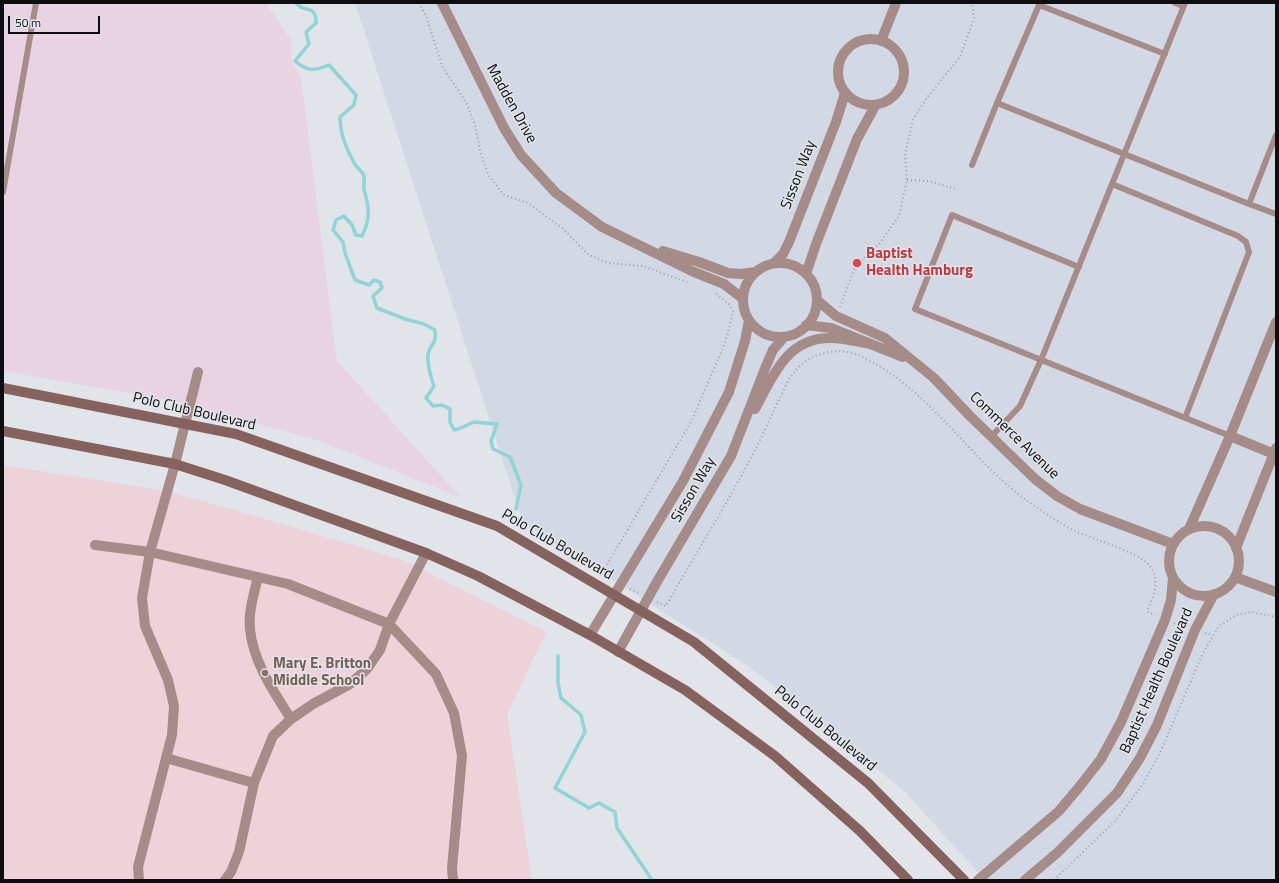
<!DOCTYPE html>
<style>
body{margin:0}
#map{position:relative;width:1279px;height:883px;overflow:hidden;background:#e1e4e9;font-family:"Titillium Web",sans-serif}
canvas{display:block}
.frame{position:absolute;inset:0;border:4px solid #0d0e10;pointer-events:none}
.scale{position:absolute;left:8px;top:16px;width:92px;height:18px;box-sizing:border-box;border:2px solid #0d0e10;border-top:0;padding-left:5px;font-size:12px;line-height:14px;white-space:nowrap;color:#0d0e10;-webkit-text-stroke:3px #e1e4e9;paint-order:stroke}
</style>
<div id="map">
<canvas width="1279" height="883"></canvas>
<div class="frame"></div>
<div class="scale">50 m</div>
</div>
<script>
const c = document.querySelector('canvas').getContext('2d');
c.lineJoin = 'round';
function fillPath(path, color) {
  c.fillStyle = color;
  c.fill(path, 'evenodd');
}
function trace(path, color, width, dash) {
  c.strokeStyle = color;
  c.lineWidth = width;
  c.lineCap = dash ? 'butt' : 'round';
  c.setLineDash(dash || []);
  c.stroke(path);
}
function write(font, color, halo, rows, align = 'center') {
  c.font = font + ' "Titillium Web",sans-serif';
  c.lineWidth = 3;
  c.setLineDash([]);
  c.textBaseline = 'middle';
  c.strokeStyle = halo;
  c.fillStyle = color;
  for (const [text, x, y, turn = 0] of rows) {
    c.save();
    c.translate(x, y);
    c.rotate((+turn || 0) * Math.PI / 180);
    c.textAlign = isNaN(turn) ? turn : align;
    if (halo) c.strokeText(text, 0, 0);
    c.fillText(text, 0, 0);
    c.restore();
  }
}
const commercial = new Path2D(`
 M 3,3 L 266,3 L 291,40 L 291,61 L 301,78 L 337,361 L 460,497 L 320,441 L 175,401 L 3,371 Z`);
const built = new Path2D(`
 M 355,3 L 1276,3 L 1276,880 L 985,880 L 904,791 L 750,667 L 523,523 Z`);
const education = new Path2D(`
 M 3,465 L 166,491 L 235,510 L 403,560 L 546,632 L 507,714 L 532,880 L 3,880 Z`);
const stream = new Path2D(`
 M 296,3 C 304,14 316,3 316,23 L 306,32 L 309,44 L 295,61 C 308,72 314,71 329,65 L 356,95 L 354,105 L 340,117 C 340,135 347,151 356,166 C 359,169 363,173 364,176 C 365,180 363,185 364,189 C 369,207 371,218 362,236 L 356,235 L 352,225 L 344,216 L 336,220 L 333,230 L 343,242 L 345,253 L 355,280 L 369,285 L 374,280 L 380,282 L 382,288 L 373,296 L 377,308 L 405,319 L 424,324 L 435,330 C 437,345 430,344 428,354 C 427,363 431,378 434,386 L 426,398 L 433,406 L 442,405 L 450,409 L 450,422 L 454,430 L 461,428 L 474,422 L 497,424 L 491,441 L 493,449 L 510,457 L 521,485 L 516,509
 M 558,656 L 558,683 L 561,698 L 581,715 L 585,732 L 555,788 L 589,808 L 599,803 L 615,812 L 617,828 L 652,880`);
const path = new Path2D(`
 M 419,3 L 426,16 L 442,66 L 466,102 L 475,125 L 481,155 L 489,176 L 504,195 L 528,203 L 562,228 L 589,255 L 608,263 L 642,266 L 687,282
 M 907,180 L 929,181 L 956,189
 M 840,307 L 853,272 L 857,265 L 879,244 L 899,216 L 907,180 L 905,154 L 913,120 L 926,99 L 960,57 L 974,18 L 972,3
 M 601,575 L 691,422 L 723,348 L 728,333 L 733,311 L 730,305 L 715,293
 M 630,589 L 639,593
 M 657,602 L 666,606 C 696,553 729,501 757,446 C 765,430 772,414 780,398 C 783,392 786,384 790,378 C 796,369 805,360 815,356 C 826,352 837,350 848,352 C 859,354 870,361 879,366 C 940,403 977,468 1036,507 C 1048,515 1061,524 1075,531 C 1092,539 1138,552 1149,565 C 1161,580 1154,596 1147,611 L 1155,615
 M 1174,623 L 1185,627
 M 1205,633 L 1213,635
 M 1054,880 L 1116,820 L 1143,784 L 1160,753 L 1202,655 L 1218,627 L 1236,615 L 1252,612 L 1276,617`);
const lane = new Path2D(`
 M 1175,3 L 1183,6
 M 997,103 L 1039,5 L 1165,54
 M 972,165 L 997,103 L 1249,204 L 1276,135
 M 1112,184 L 1238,236 L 1246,242 L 1249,252 L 1185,418
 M 3,192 L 36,3
 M 1249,204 L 1276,214
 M 1079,267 L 952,215 L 915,309 L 1230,436
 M 991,437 L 1020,406 L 1041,360 L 1185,3`);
const street = new Path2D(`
 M 442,3 L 504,128 L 521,155 L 556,193 L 602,227 L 694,272 L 724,284 L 742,298
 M838 72a33 33 0 1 1 66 0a33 33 0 1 1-66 0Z
 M 881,41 L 896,3
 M 663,251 L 699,262 L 728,273 L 741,274 L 755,272
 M 774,263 L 783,254 L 789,242 L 836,122 L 845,93
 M743 300a37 37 0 1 1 74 0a37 37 0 1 1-74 0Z
 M 806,274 L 816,244 L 857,139 L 875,106
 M 817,300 L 836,316 L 885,338 L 934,378 L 969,415 L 1035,479 L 1057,496 L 1080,509 L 1173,544
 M 806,325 L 831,328 L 903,357
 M 755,409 C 772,378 786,339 828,338 C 842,337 857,342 871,344
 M 1230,436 L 1274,454
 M1169 561a35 35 0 1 1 70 0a35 35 0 1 1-70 0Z
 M 1189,529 L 1230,436 L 1276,322
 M 95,545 L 150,552 L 288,584 L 389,624 L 436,674 L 454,713 L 462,756 L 452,868 L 453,880
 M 1236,548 L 1276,448
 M 258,577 C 254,594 248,612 250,629 C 253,662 274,692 291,719
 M 1235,577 L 1276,592
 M 590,635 L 683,481 L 729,392 L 745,341 L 749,320
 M 618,652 L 658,580 L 731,456 L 766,366 L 773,350 L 784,337
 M 166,758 L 254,783
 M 139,880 L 138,867 L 172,735 L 174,706 L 168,680 L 145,626 L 142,598 L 150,552 L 175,464 L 198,372
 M 225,880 L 231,872 L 239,852 L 254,783 L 273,736 L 291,719 L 313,704 L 350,684 L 367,669 L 380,650 L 389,624 L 426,553
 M 978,880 L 1059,811 L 1080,786 L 1101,759 L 1121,722 L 1165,620 L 1171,600 L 1173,578
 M 1025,880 L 1057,853 L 1117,793 L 1140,758 L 1157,725 L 1195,630 L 1214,594`);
const secondary = new Path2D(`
 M 3,388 L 236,434 L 497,526 L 694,642 L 868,783 L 964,880
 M 3,431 L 175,464 L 225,480 L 426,553 L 478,576 L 590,635 L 685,690 L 775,756 L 860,831 L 908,880`);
const markers = [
 [857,263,5,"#e0444e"],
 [265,673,4,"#8d6e63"]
];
const streetNames = [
 ["Madden Drive",511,104,61],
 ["Sisson Way",799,175,-69],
 ["Polo Club Boulevard",194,412,13],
 ["Commerce Avenue",1014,436,44],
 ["Sisson Way",694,490,-60],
 ["Polo Club Boulevard",557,545,30],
 ["Baptist Health Boulevard",1157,681,-66],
 ["Polo Club Boulevard",825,729,39]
];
const healthNames = [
 ["Baptist",866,254],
 ["Health Hamburg",866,271]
];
const educationNames = [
 ["Mary E. Britton",273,664],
 ["Middle School",273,681]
];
fillPath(commercial, '#e8d3e2');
fillPath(built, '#d2d9e4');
fillPath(education, '#edd3d9');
trace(stream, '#90d4d7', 3.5);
trace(path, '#9d9fa3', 2, [1, 3]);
trace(lane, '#a58c89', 6);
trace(street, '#a58c89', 10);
trace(secondary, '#85625e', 10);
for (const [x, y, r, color] of markers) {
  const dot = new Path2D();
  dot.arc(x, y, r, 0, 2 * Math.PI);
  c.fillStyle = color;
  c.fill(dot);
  trace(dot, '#e1e4e9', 1.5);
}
write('15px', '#0d0e10', '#e1e4e9', streetNames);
write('bold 15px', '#be3a42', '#e1e4e9', healthNames, 'left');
write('bold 15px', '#785e54', '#e1e4e9', educationNames, 'left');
</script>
